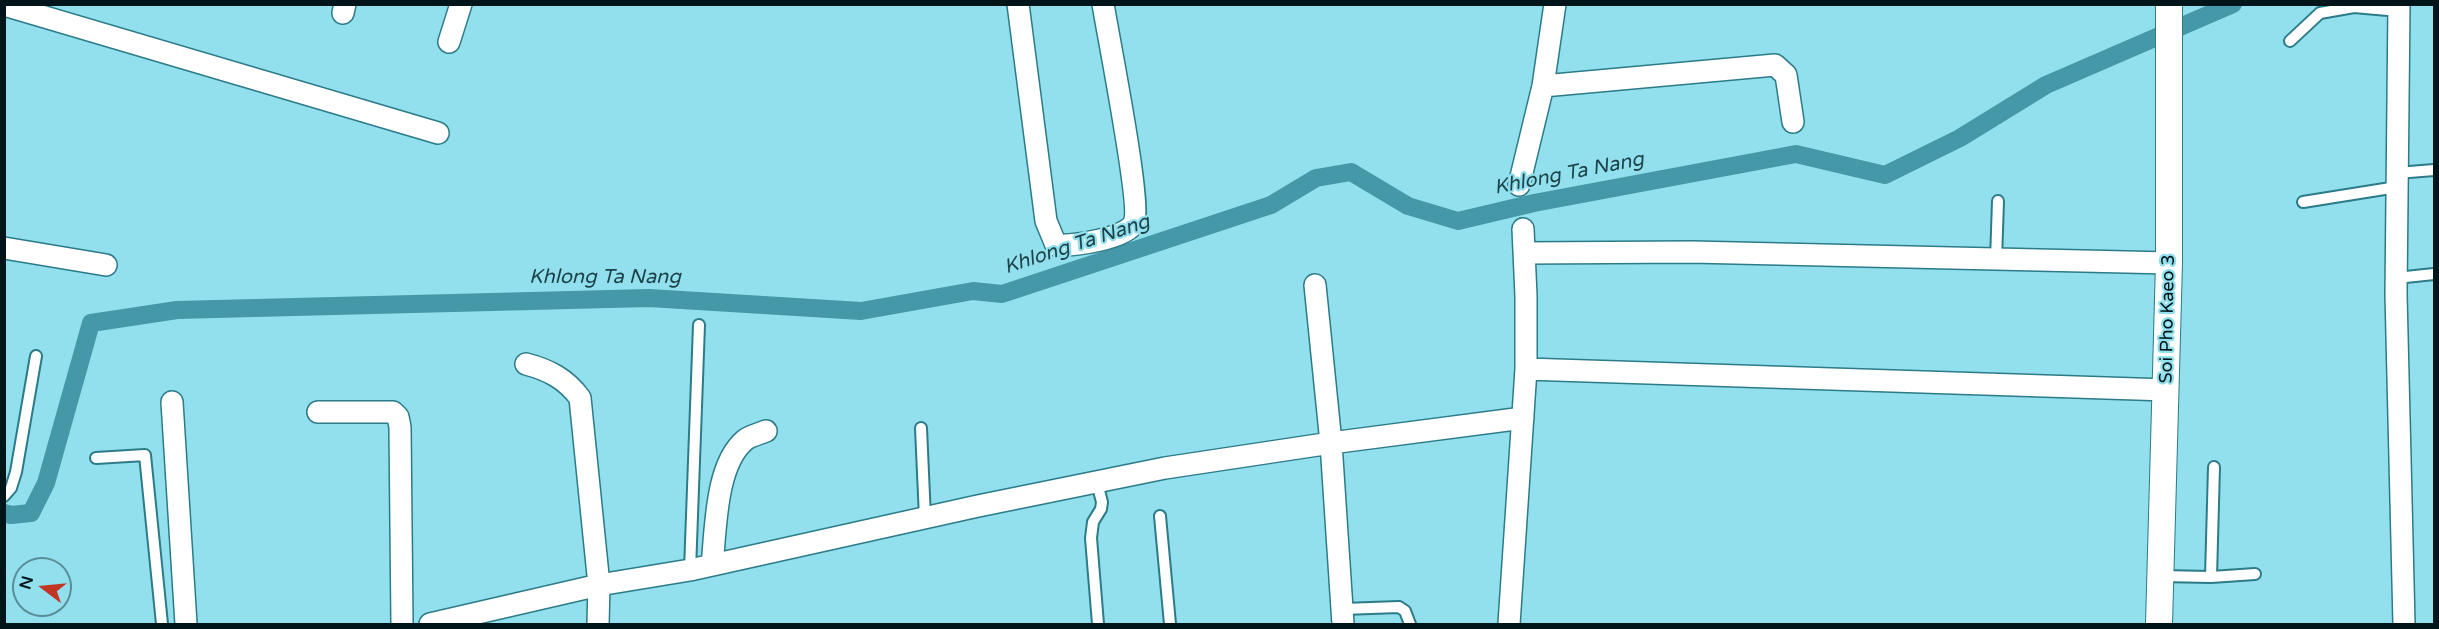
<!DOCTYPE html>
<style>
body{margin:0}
#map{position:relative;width:2439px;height:629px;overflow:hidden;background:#92dfed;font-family:"Varela Round",sans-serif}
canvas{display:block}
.frame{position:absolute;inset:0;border:6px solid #001519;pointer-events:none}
.north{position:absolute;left:12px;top:557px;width:60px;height:60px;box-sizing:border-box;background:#92dfed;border:2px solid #588e98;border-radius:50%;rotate:286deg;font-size:16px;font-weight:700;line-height:24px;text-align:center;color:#001519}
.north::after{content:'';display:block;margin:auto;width:21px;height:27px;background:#c23625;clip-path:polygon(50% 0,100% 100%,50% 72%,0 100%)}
</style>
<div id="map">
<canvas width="2439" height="629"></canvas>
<div class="frame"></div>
<div class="north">N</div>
</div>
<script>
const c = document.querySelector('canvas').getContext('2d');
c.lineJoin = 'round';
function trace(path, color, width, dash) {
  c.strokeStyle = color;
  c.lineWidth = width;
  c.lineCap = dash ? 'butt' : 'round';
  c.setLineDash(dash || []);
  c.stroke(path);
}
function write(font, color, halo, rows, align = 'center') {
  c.font = font + ' "Varela Round",sans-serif';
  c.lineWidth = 4.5;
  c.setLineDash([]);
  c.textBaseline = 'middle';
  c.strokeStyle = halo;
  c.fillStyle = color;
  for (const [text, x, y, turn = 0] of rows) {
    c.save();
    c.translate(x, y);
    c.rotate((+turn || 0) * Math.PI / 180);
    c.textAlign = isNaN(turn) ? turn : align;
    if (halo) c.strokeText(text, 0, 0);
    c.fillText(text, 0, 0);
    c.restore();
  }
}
const canal = new Path2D(`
 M 4,513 L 11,515 L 31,513 L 46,483 L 91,323 L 177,310 L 649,298 L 861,311 L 973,291 L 1002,294 L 1271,205 L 1316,178 L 1351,172 L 1408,206 L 1458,221 L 1534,203 L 1796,154 L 1885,175 L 1960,138 L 2046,85 L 2233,4`);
const service = new Path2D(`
 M 2290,41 L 2320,13 L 2354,7 L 2399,11
 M 2397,173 L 2434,170
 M 2303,202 L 2397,187
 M 1996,260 L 1998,201
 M 2396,278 L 2434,274
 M 921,428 L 925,518
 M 96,458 L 145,455 L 162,624
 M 1097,483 L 1102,502 L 1101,509 L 1093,522 L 1091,538 L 1098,624
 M 4,496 L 11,488 L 16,472 L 36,356
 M 1160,516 L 1170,624
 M 690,570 L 699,325
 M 2161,576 L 2211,577 L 2255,574
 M 2211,577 L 2214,467
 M 1343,609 L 1399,607 L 1405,611 L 1410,624`);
const minor = new Path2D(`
 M 1018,4 L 1046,221 L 1056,245 C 1073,246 1126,239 1134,223 C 1142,206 1108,35 1103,4
 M 2399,4 L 2396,294 L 2404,624
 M 4,5 L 438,133
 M 343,13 L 345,4
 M 449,42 L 461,4
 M 1543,86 L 1775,65 L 1786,75 L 1793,122
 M 1519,185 L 1543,86 L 1555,4
 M 4,248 L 106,265
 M 1524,253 L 1692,252 L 2169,263
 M 1315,285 L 1331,443 L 1343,624
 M 526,364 C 549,370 566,379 580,398 L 599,585 L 598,624
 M 1526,369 L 2167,390
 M 172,402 L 186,624
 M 318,412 L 393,412 L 398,417 L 400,427 L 402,624
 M 712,565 C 716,530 715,465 745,440 C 750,436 759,434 766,431
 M 430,624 L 599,585 L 690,570 L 978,506 L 1165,468 L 1331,443 L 1523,418
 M 1509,624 L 1526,369 L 1526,296 L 1523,229`);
const tertiary = new Path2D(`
 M 2159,624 L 2169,263 L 2169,4`);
const streetNames = [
 ["Soi Pho Kaeo 3",2168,319,-89]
];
const waterNames = [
 ["Khlong Ta Nang",1569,174,-11],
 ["Khlong Ta Nang",1077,245,-18],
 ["Khlong Ta Nang",605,278]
];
trace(canal, '#4598a7', 18);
trace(service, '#2b7b88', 14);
trace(minor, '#2b7b88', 24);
trace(tertiary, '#2b7b88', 28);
trace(service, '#fff', 10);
trace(minor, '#fff', 21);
trace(tertiary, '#fff', 26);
write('18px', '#001519', '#92dfed', streetNames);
write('italic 20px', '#1c4349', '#92dfed', waterNames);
</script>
